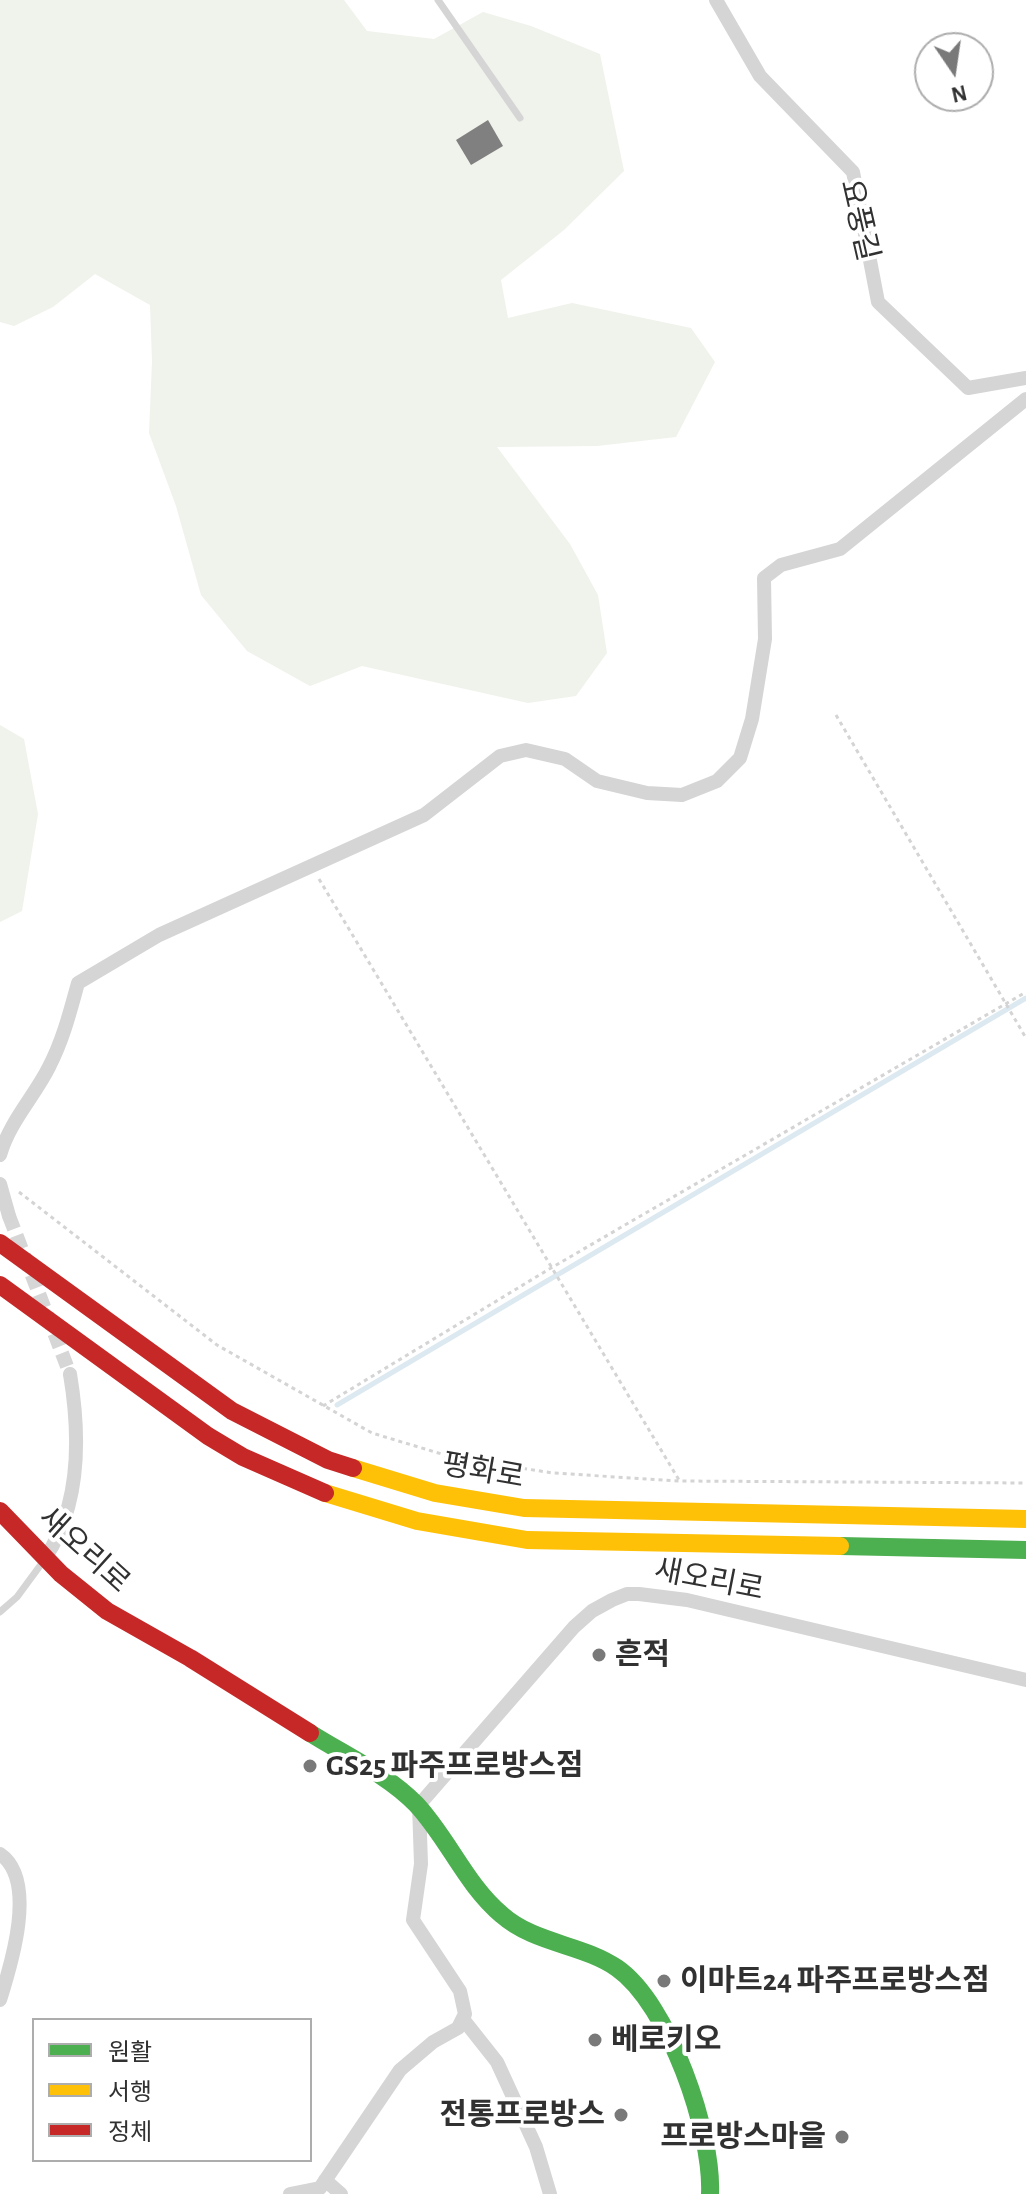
<!DOCTYPE html>
<meta charset="utf-8">
<style>
body{margin:0}
#map{position:relative;width:1026px;height:2194px;overflow:hidden;background:#fff;font-family:"Alegreya Sans","Noto Sans KR",sans-serif}
canvas{display:block}
.legend{position:absolute;left:32px;top:2018px;width:280px;height:144px;box-sizing:border-box;background:#fff;border:2px solid #adadad;margin:0;padding:10px 14px;list-style:none;font-size:24px;color:#313131}
.legend li{display:flex;align-items:center;gap:16px;height:40px}
.legend b{width:40px;border:2px solid #adadad}
.north{position:absolute;left:914px;top:32px;width:80px;height:80px;box-sizing:border-box;background:#fff;border:2px solid #adadad;border-radius:50%;rotate:167deg;font-size:22px;font-weight:700;line-height:32px;text-align:center;color:#313131}
.north::after{content:'';display:block;margin:auto;width:28px;height:36px;background:#797979;clip-path:polygon(50% 0,100% 100%,50% 72%,0 100%)}
</style>
<div id="map">
<canvas width="1026" height="2194"></canvas>
<ul class="legend">
<li><b style="height:10px;background:#4caf50"></b>원활</li>
<li><b style="height:10px;background:#ffc107"></b>서행</li>
<li><b style="height:10px;background:#c62828"></b>정체</li>
</ul>
<div class="north">N</div>
</div>
<script>
const c = document.querySelector('canvas').getContext('2d');
c.lineJoin = 'round';
function fillPath(path, color) {
  c.fillStyle = color;
  c.fill(path, 'evenodd');
}
function trace(path, color, width, dash) {
  c.strokeStyle = color;
  c.lineWidth = width;
  c.lineCap = dash ? 'butt' : 'round';
  c.setLineDash(dash || []);
  c.stroke(path);
}
function write(font, color, halo, rows, align = 'center') {
  c.font = font + ' "Alegreya Sans","Noto Sans KR",sans-serif';
  c.lineWidth = 8;
  c.setLineDash([]);
  c.textBaseline = 'middle';
  c.strokeStyle = halo;
  c.fillStyle = color;
  for (const [text, x, y, turn = 0] of rows) {
    c.save();
    c.translate(x, y);
    c.rotate((+turn || 0) * Math.PI / 180);
    c.textAlign = isNaN(turn) ? turn : align;
    if (halo) c.strokeText(text, 0, 0);
    c.fillText(text, 0, 0);
    c.restore();
  }
}
const green = new Path2D(`
 M 0,0 L 344,0 L 367,31 L 434,39 L 483,12 L 531,26 L 600,54 L 624,171 L 564,230 L 501,280 L 508,318 L 572,303 L 691,328 L 715,362 L 676,437 L 597,446 L 497,447 L 570,544 L 598,595 L 607,653 L 576,696 L 528,703 L 362,666 L 310,686 L 247,651 L 201,595 L 176,506 L 149,433 L 152,361 L 150,305 L 95,274 L 53,307 L 14,326 L 0,322 Z
 M 0,725 L 24,739 L 38,814 L 22,911 L 0,922 Z`);
const stream = new Path2D(`
 M 337,1405 L 1026,998`);
const building = new Path2D(`
 M 488,120 L 503,146 L 471,165 L 456,140 Z`);
const streetTunnel = new Path2D(`
 M 9,1216 L 70,1374`);
const path = new Path2D(`
 M 836,715 L 1026,1038
 M 319,879 L 679,1480
 M 19,1192 L 217,1345 L 372,1433 L 455,1458 L 553,1473 L 680,1481 L 1026,1483
 M 323,1406 L 551,1268 L 1026,992`);
const lane = new Path2D(`
 M 438,0 L 520,118
 M 0,1612 L 17,1597 L 45,1559`);
const street = new Path2D(`
 M 716,0 L 760,76 L 853,172 L 878,302 L 968,388 L 1026,378
 M 0,1155 C 10,1121 34,1097 49,1067 C 63,1040 70,1012 78,983 L 159,935 L 424,815 L 500,756 L 526,750 L 565,759 L 597,781 L 647,793 L 682,795 L 717,781 L 740,758 L 752,719 L 765,639 L 764,578 L 781,565 L 840,549 L 1026,399
 M 0,1184 L 9,1216
 M 45,1558 C 81,1506 80,1434 70,1374
 M 0,1854 C 38,1880 11,1965 0,2000
 M 463,2019 L 497,2062 L 536,2147 L 550,2194
 M 325,2180 L 341,2194
 M 290,2194 L 320,2188 L 400,2070 L 433,2042 L 458,2028 L 465,2014 L 460,1991 L 413,1920 L 421,1864 L 419,1805 L 574,1627 L 592,1611 L 612,1600 L 627,1594 L 639,1594 L 687,1600 L 1026,1680`);
const fast = new Path2D(`
 M 840,1546 L 1026,1550
 M 310,1733 C 345,1755 388,1775 416,1804 C 448,1838 466,1885 502,1915 C 535,1944 582,1944 617,1968 C 669,2004 713,2133 710,2194`);
const slow = new Path2D(`
 M 353,1468 L 435,1493 L 524,1508 L 1026,1519
 M 325,1493 L 417,1521 L 527,1540 L 840,1546`);
const jam = new Path2D(`
 M 0,1243 L 232,1411 L 328,1460 L 353,1468
 M 0,1285 L 208,1436 L 243,1457 L 325,1493
 M 0,1511 L 61,1574 L 107,1611 L 190,1658 L 310,1733`);
const markers = [
 [599,1655,8,"#797979"],
 [310,1766,8,"#797979"],
 [664,1981,8,"#797979"],
 [595,2040,8,"#797979"],
 [621,2115,8,"#797979"],
 [842,2137,8,"#797979"]
];
const streetNames = [
 ["요풍길",859,220,77],
 ["평화로",483,1471,10],
 ["새오리로",84,1550,42],
 ["새오리로",709,1580,11]
];
const poiNames = [
 ["흔적",615,1655],
 ["GS25 파주프로방스점",326,1766],
 ["이마트24 파주프로방스점",680,1981],
 ["베로키오",611,2040],
 ["전통프로방스",605,2115,"right"],
 ["프로방스마을",826,2137,"right"]
];
fillPath(green, '#f0f3ec');
trace(stream, '#dde9f0', 5);
fillPath(building, '#808080');
trace(streetTunnel, '#d6d6d6', 14, [14, 7]);
trace(path, '#d4d4d4', 3, [4, 4]);
trace(lane, '#d5d5d5', 7);
trace(street, '#d5d5d5', 14);
trace(fast, '#4caf50', 18);
trace(slow, '#ffc107', 18);
trace(jam, '#c62828', 18);
for (const [x, y, r, color] of markers) {
  const dot = new Path2D();
  dot.arc(x, y, r, 0, 2 * Math.PI);
  c.fillStyle = color;
  c.fill(dot);
  trace(dot, '#fff', 3);
}
write('30px', '#313131', '#fff', streetNames);
write('bold 30px', '#313131', '#fff', poiNames, 'left');
</script>
